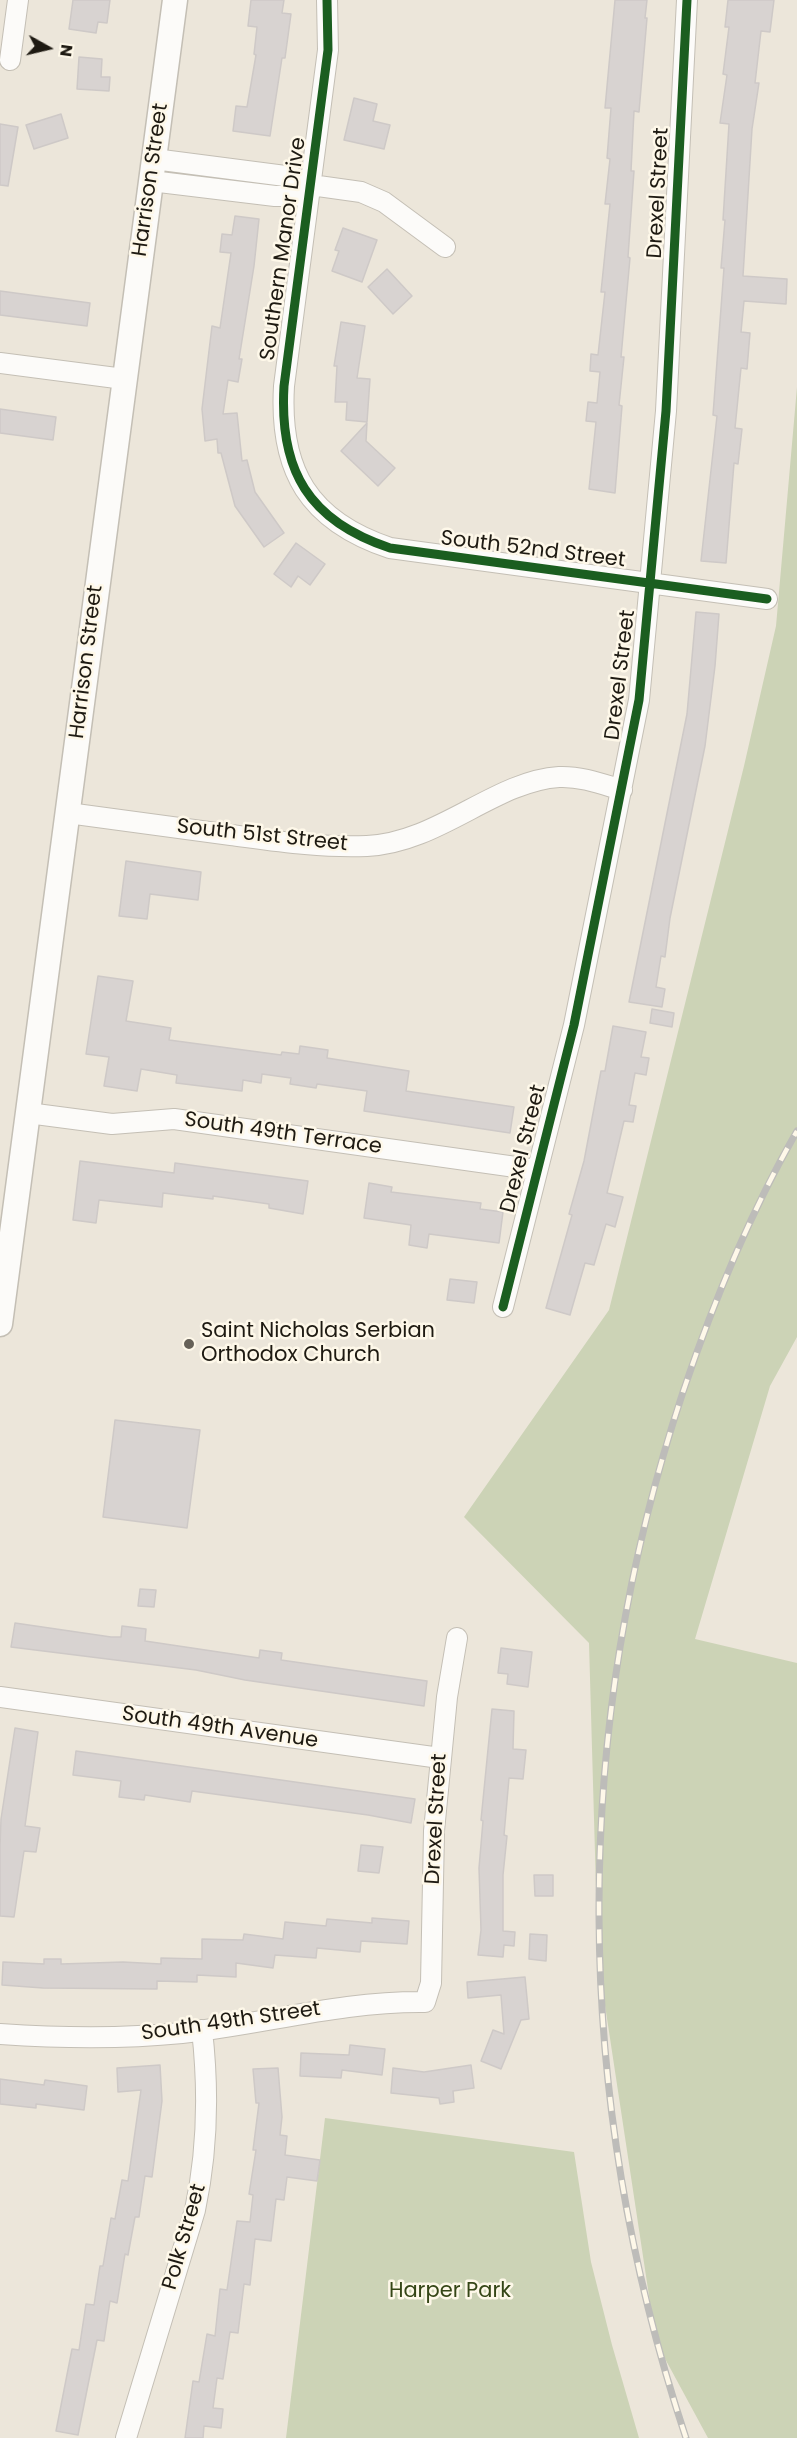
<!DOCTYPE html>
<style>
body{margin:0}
#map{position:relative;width:797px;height:2438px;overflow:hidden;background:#ece6da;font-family:Poppins,sans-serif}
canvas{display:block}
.north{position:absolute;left:18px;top:18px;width:60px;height:60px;-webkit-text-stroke:4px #fef8e9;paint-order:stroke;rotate:98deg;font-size:16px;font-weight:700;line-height:24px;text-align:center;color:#1e1a12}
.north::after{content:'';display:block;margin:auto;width:21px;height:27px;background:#1e1a12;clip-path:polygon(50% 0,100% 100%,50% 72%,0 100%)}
</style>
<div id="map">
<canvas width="797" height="2438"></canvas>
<div class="north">N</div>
</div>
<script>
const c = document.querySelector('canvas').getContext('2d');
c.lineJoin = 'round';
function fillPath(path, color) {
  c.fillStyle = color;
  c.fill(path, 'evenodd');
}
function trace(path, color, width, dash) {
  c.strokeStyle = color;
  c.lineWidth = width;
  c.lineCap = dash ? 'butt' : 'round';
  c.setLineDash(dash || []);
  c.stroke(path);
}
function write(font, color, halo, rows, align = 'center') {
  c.font = font + ' Poppins,sans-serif';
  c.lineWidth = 5;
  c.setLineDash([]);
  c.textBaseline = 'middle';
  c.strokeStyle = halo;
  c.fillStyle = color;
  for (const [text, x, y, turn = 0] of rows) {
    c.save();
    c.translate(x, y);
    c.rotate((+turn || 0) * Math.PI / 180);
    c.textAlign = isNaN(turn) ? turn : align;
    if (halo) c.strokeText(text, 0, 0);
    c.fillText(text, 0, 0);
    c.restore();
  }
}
const green = new Path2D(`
 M 797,387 L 797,1337 L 770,1386 L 695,1639 L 797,1663 L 797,2438 L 708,2438 L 656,2342 L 598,1959 L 589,1643 L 464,1517 L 609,1310 L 744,766 L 776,626 Z
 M 325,2118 L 574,2152 L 591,2262 L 612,2345 L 639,2438 L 286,2438 Z`);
const building = new Path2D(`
 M 73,0 L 110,0 L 107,23 L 98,22 L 96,33 L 69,29 Z
 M 251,0 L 284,0 L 282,13 L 291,14 L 285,58 L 282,58 L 270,136 L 233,131 L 236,106 L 247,107 L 256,55 L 254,54 L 257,27 L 248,26 Z
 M 615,0 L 647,0 L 645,18 L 647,18 L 639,112 L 634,111 L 631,171 L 634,171 L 628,257 L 630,258 L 621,357 L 624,357 L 619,405 L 622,406 L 615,493 L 589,489 L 596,422 L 586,421 L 588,402 L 597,403 L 600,372 L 590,371 L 591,354 L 598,355 L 605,292 L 601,292 L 610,204 L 605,204 L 610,159 L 607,158 L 611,108 L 605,108 Z
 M 728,0 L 774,0 L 770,32 L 761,31 L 755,83 L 759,83 L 752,129 L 743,276 L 787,279 L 786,304 L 744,301 L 741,332 L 750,333 L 747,369 L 741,368 L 735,428 L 742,429 L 738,464 L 734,463 L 726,563 L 701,561 L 717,416 L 713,415 L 724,268 L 721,268 L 725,220 L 723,220 L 729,124 L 720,123 L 727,75 L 723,74 L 729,27 L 725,27 Z
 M 79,57 L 102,59 L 101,77 L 110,77 L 109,91 L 77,89 Z
 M 354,98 L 377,104 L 373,121 L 390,125 L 384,149 L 344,140 Z
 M 61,114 L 68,138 L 34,149 L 26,125 Z
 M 0,124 L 18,127 L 8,186 L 0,185 Z
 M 235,216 L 259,219 L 254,266 L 239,359 L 242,359 L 238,382 L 228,380 L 223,414 L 237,413 L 242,461 L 247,460 L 255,492 L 284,533 L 264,547 L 235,506 L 221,453 L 218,453 L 217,439 L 205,441 L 202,409 L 212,326 L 220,328 L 231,253 L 220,252 L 222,234 L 232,235 Z
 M 343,228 L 377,240 L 362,282 L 332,271 L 339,251 L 335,250 Z
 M 387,269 L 412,296 L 393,314 L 368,287 Z
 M 0,291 L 90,303 L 87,326 L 0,315 Z
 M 341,322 L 365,326 L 357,378 L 370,379 L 367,422 L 346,420 L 347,402 L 335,402 L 337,366 L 334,366 Z
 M 0,409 L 56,417 L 53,440 L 0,433 Z
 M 367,423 L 366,441 L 395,468 L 378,486 L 341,451 Z
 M 296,543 L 325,564 L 310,585 L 298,576 L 291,587 L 274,574 Z
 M 696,612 L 719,614 L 715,666 L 705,746 L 670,918 L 665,957 L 661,956 L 656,987 L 665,989 L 662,1007 L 629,1002 L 687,714 Z
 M 126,861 L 201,872 L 198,900 L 150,894 L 147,919 L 119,916 Z
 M 98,976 L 133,981 L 126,1021 L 171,1028 L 169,1040 L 281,1055 L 282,1052 L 299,1054 L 300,1046 L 328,1050 L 327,1058 L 409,1071 L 406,1091 L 514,1107 L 510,1133 L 364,1111 L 367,1091 L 317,1084 L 316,1088 L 290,1084 L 291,1078 L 262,1074 L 261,1083 L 243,1080 L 242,1091 L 176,1083 L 177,1075 L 141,1069 L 137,1091 L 104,1086 L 109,1057 L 86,1054 Z
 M 652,1009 L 674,1013 L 672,1027 L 650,1023 Z
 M 613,1026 L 646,1032 L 641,1057 L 649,1058 L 646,1075 L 635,1073 L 629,1105 L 636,1106 L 633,1122 L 624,1121 L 607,1193 L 623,1197 L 615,1227 L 606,1224 L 594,1265 L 585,1263 L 570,1315 L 546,1308 L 572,1215 L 569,1214 L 584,1161 L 601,1071 L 605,1071 Z
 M 80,1161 L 174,1173 L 175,1163 L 308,1181 L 303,1214 L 269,1208 L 269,1204 L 213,1196 L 213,1199 L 163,1193 L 162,1207 L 99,1200 L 96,1223 L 73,1220 Z
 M 369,1183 L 392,1187 L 391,1192 L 481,1203 L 480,1209 L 503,1212 L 499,1243 L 429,1234 L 427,1248 L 409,1245 L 411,1225 L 364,1218 Z
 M 450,1279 L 477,1282 L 474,1303 L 447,1300 Z
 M 115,1420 L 200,1430 L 187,1528 L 103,1517 Z
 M 140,1589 L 156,1590 L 154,1607 L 138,1606 Z
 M 15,1623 L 111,1637 L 121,1637 L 122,1626 L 146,1629 L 145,1641 L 259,1658 L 260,1650 L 282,1653 L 281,1660 L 427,1681 L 424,1706 L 245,1680 L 196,1670 L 11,1647 Z
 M 501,1648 L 532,1652 L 528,1687 L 507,1684 L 508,1674 L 498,1673 Z
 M 492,1709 L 514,1711 L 513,1749 L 526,1750 L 523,1779 L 509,1778 L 504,1835 L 507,1836 L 503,1875 L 503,1931 L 515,1932 L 514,1946 L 504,1945 L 503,1957 L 478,1955 L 481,1930 L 479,1868 L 483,1821 L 481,1820 Z
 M 15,1728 L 38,1732 L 25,1826 L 40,1828 L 36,1852 L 24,1851 L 14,1917 L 0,1916 L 0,1846 L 1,1819 Z
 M 76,1751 L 415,1799 L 411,1823 L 368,1815 L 192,1791 L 190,1802 L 145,1795 L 144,1800 L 119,1797 L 121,1781 L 73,1775 Z
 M 361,1845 L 383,1847 L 379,1873 L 358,1871 Z
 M 534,1875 L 553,1875 L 553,1896 L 535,1896 Z
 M 372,1918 L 409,1921 L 407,1944 L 361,1941 L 360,1952 L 317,1948 L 316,1958 L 275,1955 L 273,1968 L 236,1963 L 236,1977 L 197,1975 L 197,1982 L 157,1981 L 157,1989 L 43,1988 L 2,1985 L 3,1962 L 44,1964 L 44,1959 L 61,1959 L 61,1964 L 123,1962 L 161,1964 L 161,1958 L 202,1959 L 202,1939 L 243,1940 L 244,1934 L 283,1939 L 285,1922 L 326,1926 L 327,1919 L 372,1923 Z
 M 530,1934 L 547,1935 L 546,1961 L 529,1959 Z
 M 525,1977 L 529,2019 L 521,2020 L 501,2069 L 481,2061 L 493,2030 L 504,2034 L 501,1995 L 468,1998 L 467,1982 Z
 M 350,2045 L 385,2049 L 382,2075 L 342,2070 L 341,2078 L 300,2076 L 301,2053 L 349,2055 Z
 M 160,2065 L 162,2101 L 152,2177 L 145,2176 L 139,2217 L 135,2217 L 128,2255 L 125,2254 L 117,2303 L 110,2301 L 104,2341 L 97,2340 L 78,2435 L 56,2431 L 72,2349 L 79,2350 L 86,2304 L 94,2305 L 100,2266 L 103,2266 L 111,2218 L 115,2219 L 122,2180 L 128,2181 L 141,2090 L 118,2092 L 117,2068 Z
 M 471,2065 L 474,2088 L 453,2091 L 454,2102 L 440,2104 L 439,2098 L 391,2093 L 393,2068 L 424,2072 Z
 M 278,2068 L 282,2117 L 280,2135 L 287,2136 L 285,2155 L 320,2160 L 317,2181 L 287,2177 L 284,2200 L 276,2199 L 271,2241 L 255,2239 L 250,2285 L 244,2284 L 238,2333 L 230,2332 L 223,2379 L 217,2378 L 213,2408 L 223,2409 L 221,2428 L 204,2426 L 203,2438 L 185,2438 L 193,2381 L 199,2382 L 207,2334 L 215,2336 L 220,2289 L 227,2290 L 237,2221 L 250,2222 L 253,2195 L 249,2194 L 256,2150 L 253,2150 L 259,2103 L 256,2103 L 253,2069 Z
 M 0,2079 L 44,2085 L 45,2080 L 87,2086 L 84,2110 L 36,2104 L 36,2108 L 0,2104 Z`);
const minor = new Path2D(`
 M 327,0 L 328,50 L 284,386 C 279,471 309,521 390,548 L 767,599
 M 10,60 L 18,0
 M 154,159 L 293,177 L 311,185 L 361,192 L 384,202 L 445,247
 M 151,181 L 275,196 L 294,196 L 311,185
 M 0,363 L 124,379
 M 68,813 C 122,820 176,828 231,835 C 276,841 321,848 367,846 C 438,843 495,781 559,777 C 581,776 602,784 622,790
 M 28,1113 L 112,1124 L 174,1119 L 537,1170
 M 503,1307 L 574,1025 L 639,700 L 666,411 L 687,0
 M 0,1697 L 440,1758
 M 0,2034 C 60,2038 122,2039 182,2033 C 264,2024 342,2001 425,2002 L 431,1983 L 434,1831 L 447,1697 L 457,1638
 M 126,2438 L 195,2210 C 208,2149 209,2092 202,2030`);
const major = new Path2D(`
 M 0,1324 L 175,0`);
const rail = new Path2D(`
 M 686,2438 C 572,2096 569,1735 683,1392 C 713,1303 750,1213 797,1131`);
const cycleway = new Path2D(`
 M 327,0 L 328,50 L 284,386 C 279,471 309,521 390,548 L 767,599
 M 503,1307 L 574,1025 L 639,700 L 666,411 L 687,0`);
const markers = [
 [189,1344,6,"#666158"]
];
const streetNames = [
 ["Harrison Street",151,180,-82],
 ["Drexel Street",659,193,-87],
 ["Southern Manor Drive",284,249,-82],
 ["South 52nd Street",533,550,7],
 ["Harrison Street",87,662,-83],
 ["Drexel Street",621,675,-83],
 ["South 51st Street",262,836,6],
 ["South 49th Terrace",283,1134,8],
 ["Drexel Street",524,1149,-76],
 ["South 49th Avenue",220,1728,8],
 ["Drexel Street",437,1819,-87],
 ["South 49th Street",231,2022,-8],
 ["Polk Street",185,2237,-74]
];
const poiNames = [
 ["Saint Nicholas Serbian",201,1332],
 ["Orthodox Church",201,1356]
];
const parkNames = [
 ["Harper Park",450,2292]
];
fillPath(green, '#ccd3b6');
fillPath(building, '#d8d3d1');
trace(building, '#cec9c7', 1.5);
trace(minor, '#c4bfb5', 22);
trace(major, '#c4bfb5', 27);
trace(minor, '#fcfbf9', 20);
trace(major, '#fcfbf9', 24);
trace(rail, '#bdbcb9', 7);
trace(rail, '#fef8e9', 4.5, [14]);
trace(cycleway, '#1b5e20', 9);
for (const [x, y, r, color] of markers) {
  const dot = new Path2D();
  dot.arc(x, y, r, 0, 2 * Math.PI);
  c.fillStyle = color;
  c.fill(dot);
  trace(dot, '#fef8e9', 2);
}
write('21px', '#1e1a12', '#fef8e9', streetNames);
write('21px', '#1e1a12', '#fef8e9', poiNames, 'left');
write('21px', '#354616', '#fef8e9', parkNames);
</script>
